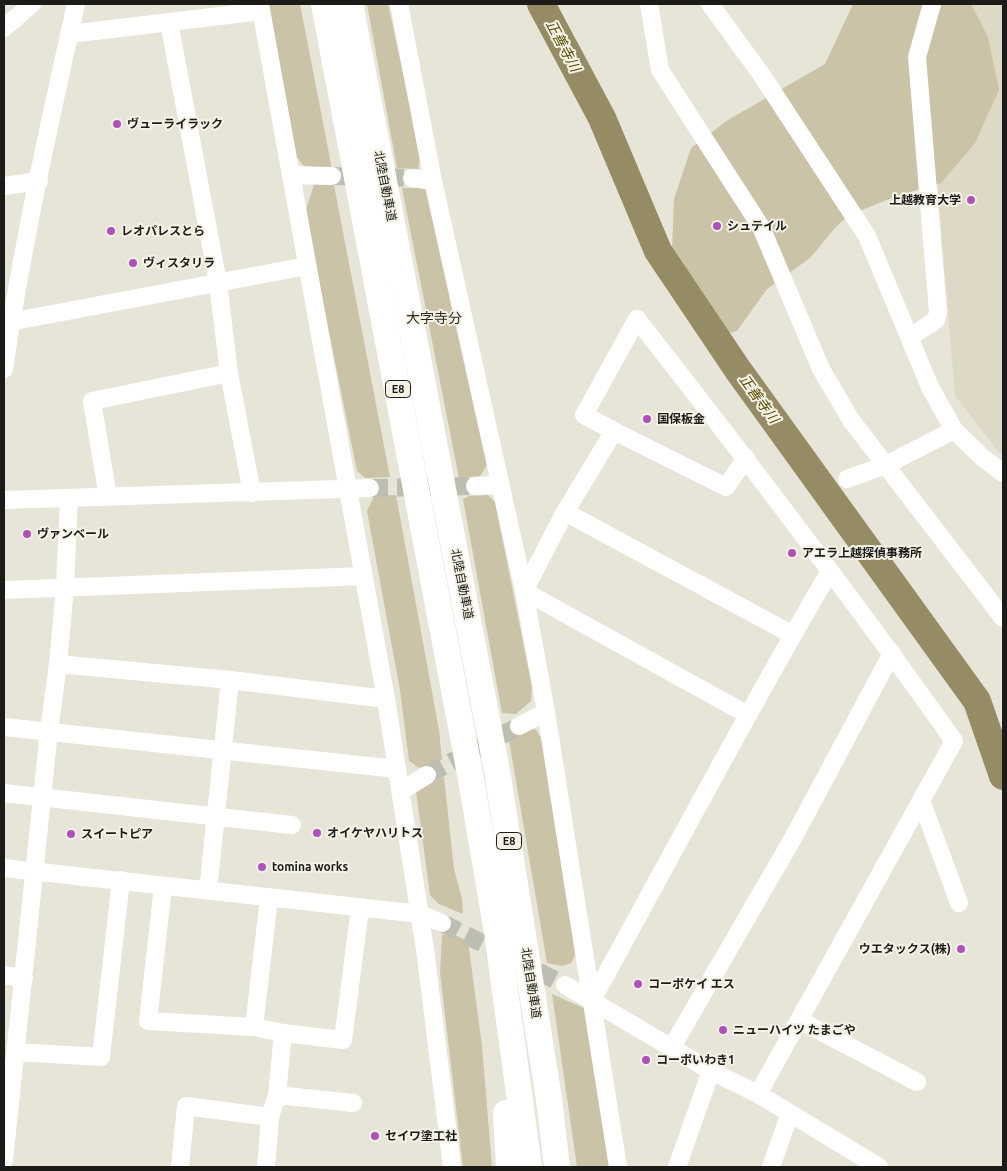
<!DOCTYPE html>
<meta charset="utf-8">
<style>
body{margin:0}
#map{position:relative;width:1007px;height:1171px;overflow:hidden;background:#e7e5d8;font-family:Ubuntu,sans-serif}
canvas{display:block}
.frame{position:absolute;inset:0;border:5px solid #1c1b17;pointer-events:none}
</style>
<div id="map">
<canvas width="1007" height="1171"></canvas>
<div class="frame"></div>
</div>
<script>
const c = document.querySelector('canvas').getContext('2d');
c.lineJoin = 'round';
function fillPath(path, color) {
  c.fillStyle = color;
  c.fill(path, 'evenodd');
}
function trace(path, color, width, dash) {
  c.strokeStyle = color;
  c.lineWidth = width;
  c.lineCap = dash ? 'butt' : 'round';
  c.setLineDash(dash || []);
  c.stroke(path);
}
function write(font, color, halo, rows, align = 'center') {
  c.font = font + ' Ubuntu,"Noto Sans JP",sans-serif';
  c.lineWidth = 4;
  c.setLineDash([]);
  c.textBaseline = 'middle';
  c.strokeStyle = halo;
  c.fillStyle = color;
  for (const [text, x, y, turn = 0] of rows) {
    c.save();
    c.translate(x, y);
    c.rotate((+turn || 0) * Math.PI / 180);
    c.textAlign = isNaN(turn) ? turn : align;
    if (halo) c.strokeText(text, 0, 0);
    c.fillText(text, 0, 0);
    c.restore();
  }
}
const built = new Path2D(`
 M 922,4 L 1003,4 L 1003,455 L 999,452 L 955,396 Z`);
const green = new Path2D(`
 M 267,4 L 300,4 L 332,169 L 304,166 L 294,154 Z
 M 367,4 L 388,4 C 393,25 397,47 402,68 C 409,99 427,137 418,169 L 397,168 Z
 M 853,4 L 971,4 L 988,37 L 999,90 L 975,143 L 941,183 L 897,196 L 849,215 L 835,228 L 810,258 L 767,289 L 737,331 L 722,335 L 703,334 L 685,302 L 672,251 L 674,199 L 691,148 L 728,120 L 825,64 Z
 M 315,182 L 334,185 L 390,477 L 365,478 L 357,471 L 325,312 L 306,209 Z
 M 402,188 L 429,188 L 489,462 L 480,476 L 459,478 Z
 M 396,495 L 439,730 L 442,760 L 419,768 L 409,761 L 400,690 L 367,511 L 374,496 Z
 M 488,495 L 495,502 L 532,687 L 531,701 L 516,714 L 502,713 L 463,499 L 469,496 Z
 M 530,727 L 536,730 L 542,739 L 576,937 L 575,955 L 571,963 L 562,966 L 547,963 L 509,740 Z
 M 444,777 L 454,869 L 462,899 L 463,914 L 439,904 L 430,895 L 416,791 L 425,785 Z
 M 442,935 L 455,935 L 468,941 L 482,1046 L 492,1167 L 463,1167 L 440,973 Z
 M 552,994 L 593,1012 L 617,1167 L 577,1167 Z`);
const river = new Path2D(`
 M 541,4 L 602,118 L 658,251 L 738,370 L 977,701 L 1003,776`);
const minorTunnel = new Path2D(`
 M 332,176 L 412,178
 M 370,488 L 475,486
 M 427,775 L 519,726
 M 442,923 L 565,985`);
const minor = new Path2D(`
 M 260,4 L 386,699 L 425,949 L 452,1167
 M 399,4 L 433,181 L 524,591 L 546,712 L 618,1167
 M 649,4 L 660,70 L 761,227 L 821,369 L 851,420 L 1003,618
 M 710,4 L 761,74 L 867,236 L 930,387 L 954,430 L 983,458 L 1003,473
 M 169,22 L 218,283 L 229,373 L 252,493
 M 4,28 L 32,4
 M 70,34 L 261,11
 M 291,175 L 332,176
 M 412,178 L 433,181
 M 4,186 L 39,181
 M 4,323 L 307,266
 M 910,337 L 936,320 L 938,312 L 917,57 L 932,4
 M 4,369 C 22,246 49,125 76,4
 M 614,431 L 726,487 L 746,458
 M 847,479 L 886,465 L 954,430
 M 475,486 L 500,485
 M 108,497 L 92,401 L 229,373
 M 4,500 L 370,488
 M 565,512 L 793,635
 M 4,590 L 363,576
 M 524,591 L 565,512 L 614,431 L 584,415 L 637,319 C 745,457 852,597 954,741 L 758,1094
 M 524,591 L 748,715
 M 58,664 L 230,680 L 386,699
 M 519,726 L 546,712
 M 4,727 L 397,769
 M 401,791 L 427,775
 M 4,793 L 292,825
 M 921,800 L 959,903
 M 4,868 L 420,914 L 442,923
 M 163,886 L 148,1021 L 254,1027 L 283,1033 L 343,1040 L 360,908
 M 208,891 L 230,680
 M 4,975 L 24,978
 M 565,985 L 711,1071 L 758,1094 L 879,1167
 M 592,1000 C 671,857 747,712 830,571
 M 799,1020 L 917,1082
 M 254,1027 L 269,898
 M 672,1047 L 792,840 L 892,653
 M 16,1052 L 101,1057 L 121,880
 M 277,1095 L 353,1103
 M 4,1160 L 49,731 L 58,664 L 65,587 L 69,498
 M 180,1167 L 186,1106 L 270,1117
 M 266,1167 L 270,1117 L 277,1095 L 283,1033
 M 677,1167 L 711,1071
 M 771,1167 L 790,1113`);
const highway = new Path2D(`
 M 324,4 L 470,774 L 497,932 L 529,1167
 M 350,4 L 497,771 L 549,1099 L 557,1167
 M 506,1113 L 509,1167`);
const markers = [
 [117,124,5,"#b050b9"],
 [971,200,5,"#b050b9"],
 [717,226,5,"#b050b9"],
 [111,231,5,"#b050b9"],
 [133,263,5,"#b050b9"],
 [647,419,5,"#b050b9"],
 [27,534,5,"#b050b9"],
 [792,553,5,"#b050b9"],
 [317,833,5,"#b050b9"],
 [71,834,5,"#b050b9"],
 [262,867,5,"#b050b9"],
 [961,949,5,"#b050b9"],
 [638,984,5,"#b050b9"],
 [723,1030,5,"#b050b9"],
 [646,1060,5,"#b050b9"],
 [375,1136,5,"#b050b9"]
];
const shields = [
 [398,389,25],
 [509,841,25]
];
const shieldNames = [
 ["E8",398,389],
 ["E8",509,841]
];
const poiNames = [
 ["ヴューライラック",127,124],
 ["上越教育大学",961,200,"right"],
 ["シュテイル",727,226],
 ["レオパレスとら",121,231],
 ["ヴィスタリラ",143,263],
 ["国保板金",657,419],
 ["ヴァンベール",37,534],
 ["アエラ上越探偵事務所",802,553],
 ["オイケヤハリトス",327,833],
 ["スイートピア",81,834],
 ["tomina works",272,867],
 ["ウエタックス(株)",951,949,"right"],
 ["コーポケイ エス",648,984],
 ["ニューハイツ たまごや",733,1030],
 ["コーポいわき1",656,1060],
 ["セイワ塗工社",385,1136]
];
const streetNames = [
 ["北陸自動車道",385,186,79],
 ["北陸自動車道",462,584,79],
 ["北陸自動車道",531,983,81]
];
const waterNames = [
 ["正善寺川",563,46,62],
 ["正善寺川",759,399,54]
];
const neighbourhoodNames = [
 ["大字寺分",434,318]
];
fillPath(built, '#ddd9c6');
fillPath(green, '#cac3a7');
trace(river, '#958c65', 28);
trace(minorTunnel, '#bebdb1', 18, [18, 9]);
trace(minor, '#fff', 18);
trace(highway, '#fff', 26);
for (const [x, y, r, color] of markers) {
  const dot = new Path2D();
  dot.arc(x, y, r, 0, 2 * Math.PI);
  c.fillStyle = color;
  c.fill(dot);
  trace(dot, '#f4f2e6', 2);
}
for (const [x, y, w] of shields) {
  const box = new Path2D();
  box.roundRect(x - w / 2, y - 8.5, w, 17, 4);
  c.fillStyle = '#f4f2e6';
  c.fill(box);
  trace(box, '#1c1b17', 1);
}
write('bold 11px', '#1c1b17', null, shieldNames);
write('bold 12px', '#1c1b17', '#f4f2e6', poiNames, 'left');
write('12px', '#1c1b17', '#f4f2e6', streetNames);
write('italic 14px', '#594b00', '#f4f2e6', waterNames);
write('14px', '#2c2a21', '#f4f2e6', neighbourhoodNames);
</script>
